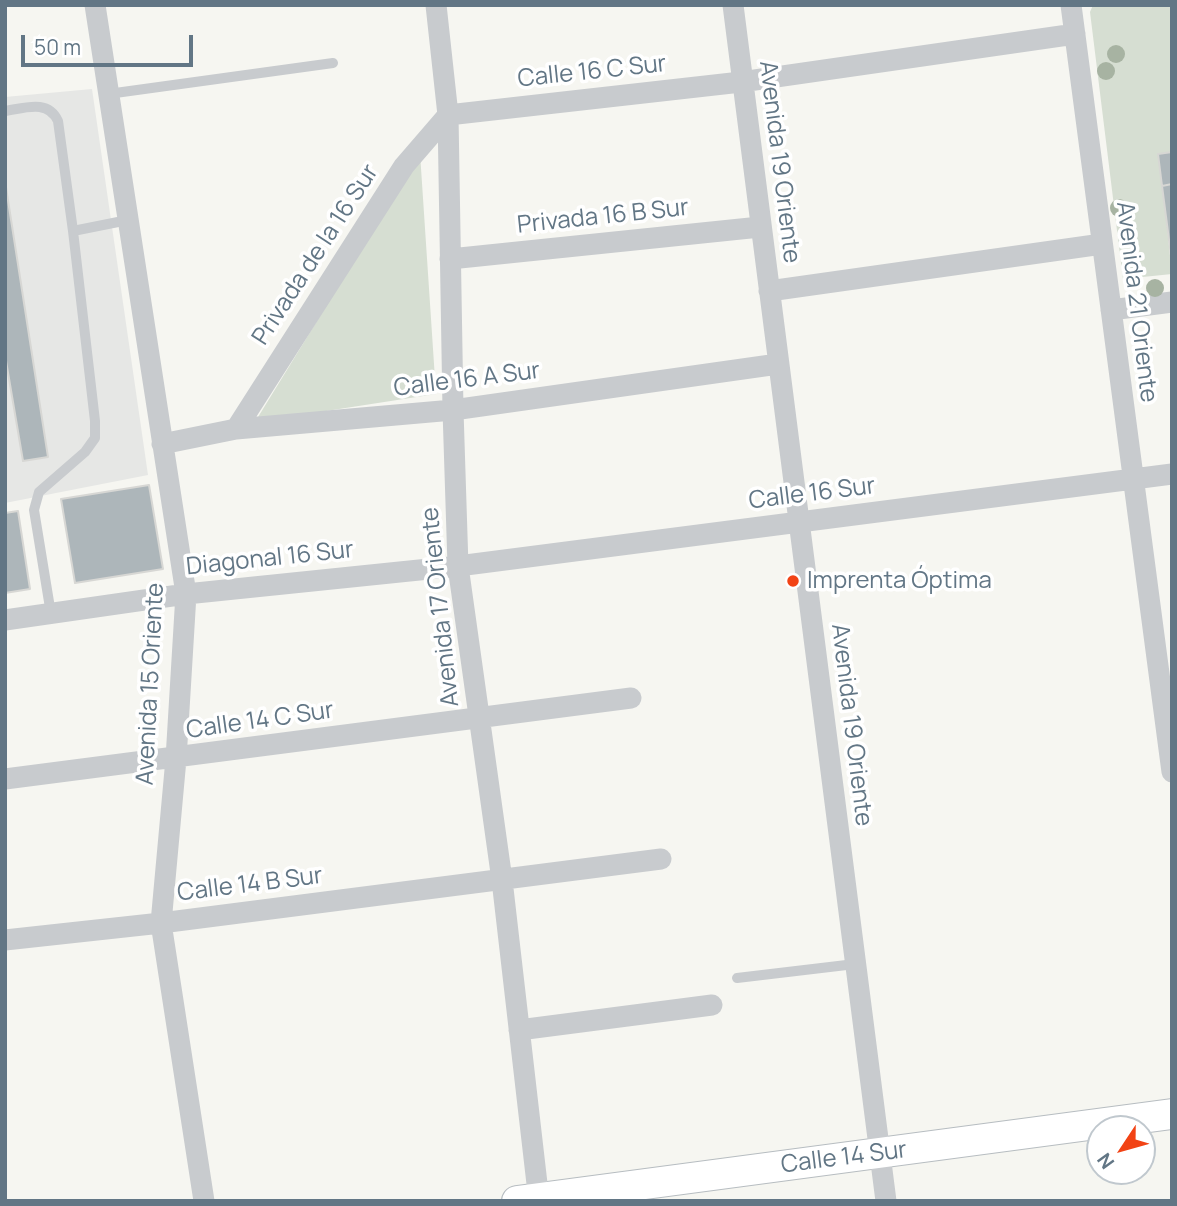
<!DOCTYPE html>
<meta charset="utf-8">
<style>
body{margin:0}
#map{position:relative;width:1177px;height:1206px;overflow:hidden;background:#f6f6f1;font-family:Manrope,sans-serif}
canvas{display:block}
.frame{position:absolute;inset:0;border:7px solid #627685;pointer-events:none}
.north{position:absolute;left:1086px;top:1115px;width:70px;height:70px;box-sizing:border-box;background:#fff;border:2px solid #c0c8ce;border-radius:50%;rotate:234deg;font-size:19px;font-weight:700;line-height:28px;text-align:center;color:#627685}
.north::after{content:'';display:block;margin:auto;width:24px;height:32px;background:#f24315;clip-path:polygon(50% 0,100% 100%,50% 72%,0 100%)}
.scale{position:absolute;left:21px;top:35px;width:172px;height:32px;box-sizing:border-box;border:4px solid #627685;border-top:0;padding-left:9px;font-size:21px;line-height:24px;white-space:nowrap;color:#627685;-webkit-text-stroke:5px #fff;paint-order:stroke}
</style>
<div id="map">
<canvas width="1177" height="1206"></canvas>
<div class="frame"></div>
<div class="north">N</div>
<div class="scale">50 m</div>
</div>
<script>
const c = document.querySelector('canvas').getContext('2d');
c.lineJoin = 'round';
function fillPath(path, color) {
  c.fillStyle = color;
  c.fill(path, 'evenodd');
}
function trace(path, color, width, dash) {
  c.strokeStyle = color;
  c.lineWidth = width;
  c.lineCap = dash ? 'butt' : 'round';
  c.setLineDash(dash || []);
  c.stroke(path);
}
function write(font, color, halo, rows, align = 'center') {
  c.font = font + ' Manrope,sans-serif';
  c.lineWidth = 7;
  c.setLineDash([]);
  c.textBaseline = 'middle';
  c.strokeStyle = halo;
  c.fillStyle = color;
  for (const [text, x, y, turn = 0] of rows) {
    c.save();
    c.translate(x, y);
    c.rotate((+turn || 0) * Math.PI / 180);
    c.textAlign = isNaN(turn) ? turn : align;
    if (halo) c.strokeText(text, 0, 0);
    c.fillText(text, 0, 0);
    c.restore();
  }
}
const built = new Path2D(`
 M 92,89 L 148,475 L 5,503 L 5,97 Z`);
const green = new Path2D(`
 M 1093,5 L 1172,5 L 1172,152 L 1159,154 L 1172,274 L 1123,279 L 1090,12 Z
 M 420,153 L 436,394 L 255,422 Z`);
const building = new Path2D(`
 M 1172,152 L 1172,184 L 1162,186 L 1158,154 Z
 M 5,181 L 48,457 L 23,461 L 5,355 Z
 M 1172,184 L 1172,263 L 1162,186 Z
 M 149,485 L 163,569 L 75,583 L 61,499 Z
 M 18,511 L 30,589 L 5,593 L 5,513 Z`);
const service = new Path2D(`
 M 108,94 L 333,63
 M 5,111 C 25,108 48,99 58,121 L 73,231 L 128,220
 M 51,614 L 34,510 L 39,492 L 85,452 L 95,438 L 95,421 L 73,231
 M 737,978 L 855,964`);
const minor = new Path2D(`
 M 95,5 L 186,594 L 176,759 L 161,923 L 204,1201
 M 436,5 L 448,115 L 453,410 L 458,566 L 502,880 L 539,1201
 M 733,5 L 886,1201
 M 1071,5 L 1172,772
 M 450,259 L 760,227
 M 769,291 L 1102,244
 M 1111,310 L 1172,302
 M 236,429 L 404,166 L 448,115 L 741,82 L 1075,34
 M 162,444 L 236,429 L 453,410 L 778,364
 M 5,620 L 186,594 L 458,566 L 1172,474
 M 5,779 L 631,698
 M 5,940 L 161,923 L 661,859
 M 519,1030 L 712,1005`);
const secondary = new Path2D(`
 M 517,1201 L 1172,1114`);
const trees = [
 [1116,54],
 [1106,71],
 [1119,208],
 [1155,288]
];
const markers = [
 [793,581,7,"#f24315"]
];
const streetNames = [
 ["Calle 16 C Sur",592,72,-6],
 ["Avenida 19 Oriente",779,162,83],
 ["Privada 16 B Sur",603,217,-6],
 ["Privada de la 16 Sur",316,255,-57],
 ["Avenida 21 Oriente",1136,302,83],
 ["Calle 16 A Sur",467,380,-7],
 ["Calle 16 Sur",812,494,-7],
 ["Diagonal 16 Sur",270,559,-6],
 ["Avenida 17 Oriente",441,607,-96],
 ["Avenida 15 Oriente",151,684,-87],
 ["Calle 14 C Sur",260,721,-8],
 ["Avenida 19 Oriente",851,725,83],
 ["Calle 14 B Sur",250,885,-7],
 ["Calle 14 Sur",844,1158,-7]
];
const poiNames = [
 ["Imprenta Óptima",807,581]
];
fillPath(built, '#e6e7e5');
fillPath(green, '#d6ded2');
fillPath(building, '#adb6ba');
trace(building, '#d7d7d4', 2);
trace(secondary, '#b7bdc1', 32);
trace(service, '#c8cbce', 10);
trace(minor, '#c8cbce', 21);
trace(secondary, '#fff', 30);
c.fillStyle = '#a7b3a2';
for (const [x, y] of trees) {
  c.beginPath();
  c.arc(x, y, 9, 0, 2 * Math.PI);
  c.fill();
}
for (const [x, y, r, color] of markers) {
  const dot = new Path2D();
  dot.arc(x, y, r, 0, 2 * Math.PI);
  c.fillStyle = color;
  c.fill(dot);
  trace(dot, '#fff', 2.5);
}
write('24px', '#627685', '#fff', streetNames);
write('24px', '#627685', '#fff', poiNames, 'left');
</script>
